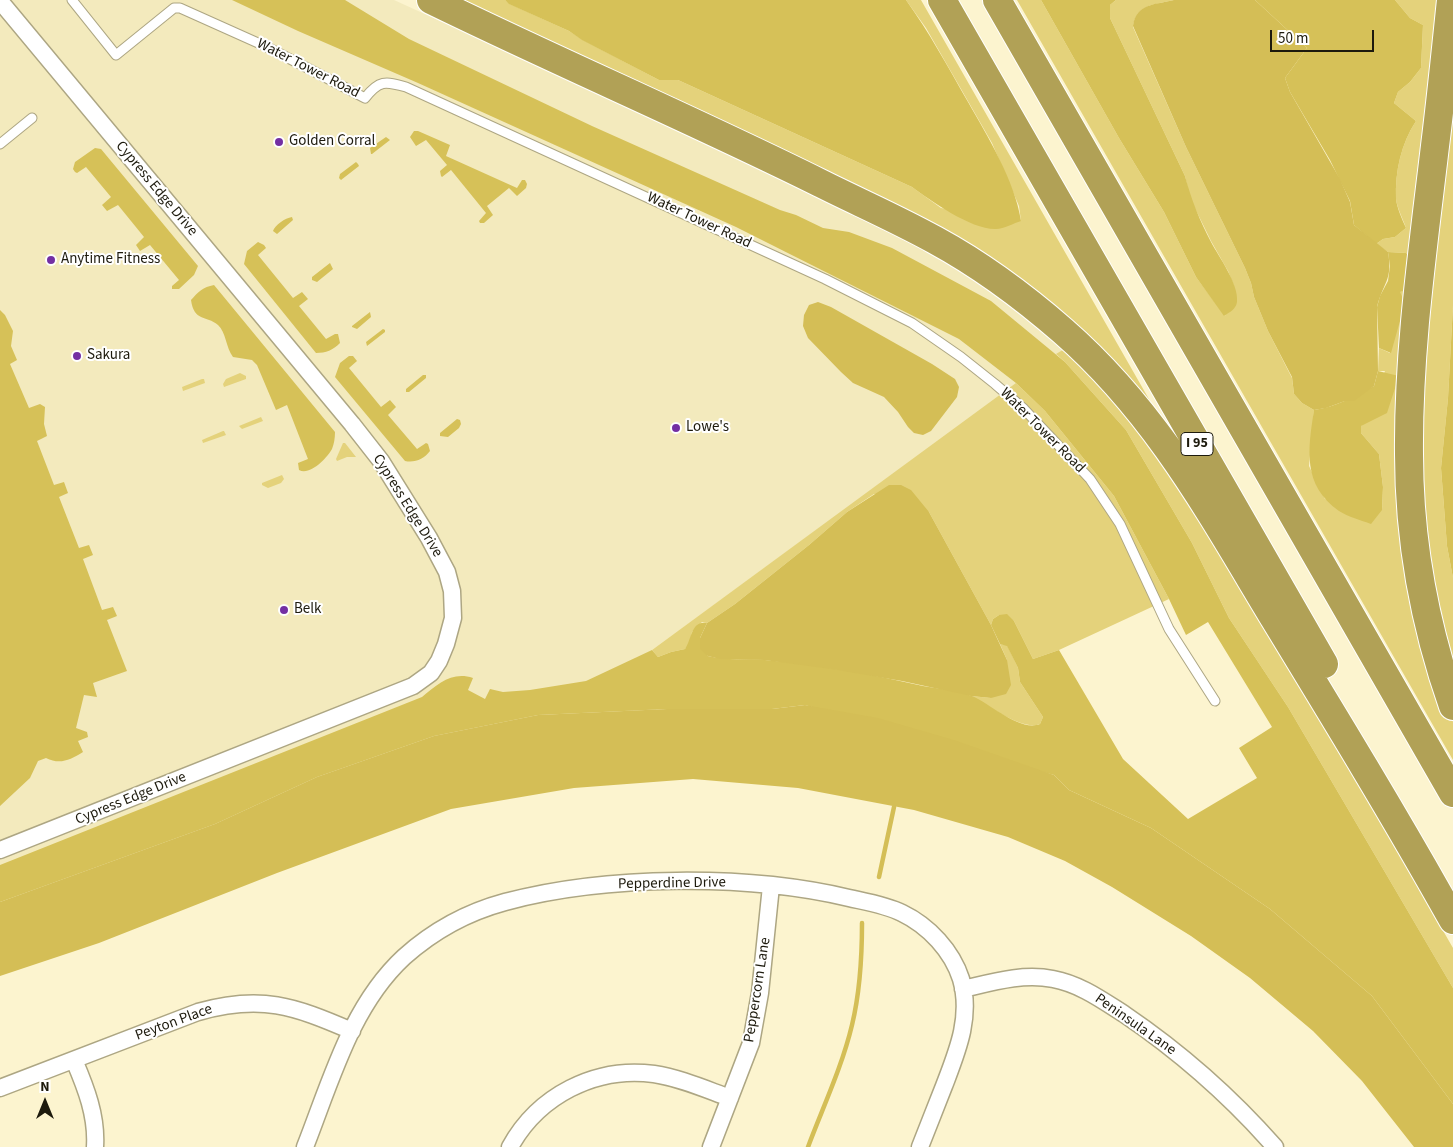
<!DOCTYPE html>
<style>
body{margin:0}
#map{position:relative;width:1453px;height:1147px;overflow:hidden;background:#fcf4cf;font-family:"Source Sans 3",sans-serif}
canvas{display:block}
.north{position:absolute;left:20px;top:1077px;width:50px;height:50px;-webkit-text-stroke:4px #fff;paint-order:stroke;rotate:0deg;font-size:14px;font-weight:700;line-height:20px;text-align:center;color:#1d1a0d}
.north::after{content:'';display:block;margin:auto;width:18px;height:22px;background:#1d1a0d;clip-path:polygon(50% 0,100% 100%,50% 72%,0 100%)}
.scale{position:absolute;left:1270px;top:30px;width:104px;height:22px;box-sizing:border-box;border:2px solid #1d1a0d;border-top:0;padding-left:6px;font-size:15px;line-height:18px;white-space:nowrap;color:#1d1a0d;-webkit-text-stroke:4px #fff;paint-order:stroke}
</style>
<div id="map">
<canvas width="1453" height="1147"></canvas>
<div class="north">N</div>
<div class="scale">50 m</div>
</div>
<script>
const c = document.querySelector('canvas').getContext('2d');
c.lineJoin = 'round';
function fillPath(path, color) {
  c.fillStyle = color;
  c.fill(path, 'evenodd');
}
function trace(path, color, width, dash) {
  c.strokeStyle = color;
  c.lineWidth = width;
  c.lineCap = dash ? 'butt' : 'round';
  c.setLineDash(dash || []);
  c.stroke(path);
}
function write(font, color, halo, rows, align = 'center') {
  c.font = font + ' "Source Sans 3",sans-serif';
  c.lineWidth = 4;
  c.setLineDash([]);
  c.textBaseline = 'middle';
  c.strokeStyle = halo;
  c.fillStyle = color;
  for (const [text, x, y, turn = 0] of rows) {
    c.save();
    c.translate(x, y);
    c.rotate((+turn || 0) * Math.PI / 180);
    c.textAlign = isNaN(turn) ? turn : align;
    if (halo) c.strokeText(text, 0, 0);
    c.fillText(text, 0, 0);
    c.restore();
  }
}
const built = new Path2D(`
 M 0,0 L 394,0 L 825,196 L 972,273 L 1066,348 L 652,650 L 656,710 L 538,715 L 0,902 Z`);
const green = new Path2D(`
 M 457,0 L 505,0 L 510,4 L 569,31 L 583,40 L 659,80 L 678,80 L 912,187 L 941,208 L 1021,221 L 1019,206 L 992,143 L 926,28 L 906,0 L 921,0 L 1166,429 L 1045,309 Z
 M 1017,0 L 1041,0 L 1119,138 L 1164,212 L 1196,277 L 1225,316 L 1234,286 L 1228,271 L 1211,241 L 1190,198 L 1185,176 L 1110,18 L 1110,5 L 1116,0 L 1174,0 C 1155,5 1136,3 1133,27 L 1186,147 L 1245,268 L 1251,283 L 1254,297 L 1268,331 L 1292,378 L 1294,394 L 1302,403 L 1314,410 L 1309,466 L 1325,499 L 1382,510 L 1383,487 L 1379,454 L 1361,433 L 1361,426 L 1385,371 L 1378,371 L 1379,348 L 1390,353 L 1399,292 L 1410,289 L 1410,334 L 1436,671 L 1453,722 L 1453,760 Z
 M 1395,0 L 1441,0 L 1417,264 L 1406,253 L 1388,252 L 1376,244 L 1383,239 L 1395,237 L 1406,228 C 1403,219 1397,208 1396,199 C 1395,171 1401,144 1416,121 L 1394,103 L 1398,92 L 1410,82 L 1421,68 L 1423,25 L 1410,18 Z
 M 1453,83 L 1453,305 L 1448,398 L 1441,468 L 1447,546 L 1453,578 L 1453,679 L 1438,624 L 1416,436 Z
 M 1066,348 L 1161,450 L 1335,743 L 1453,948 L 1453,988 L 1288,707 L 1229,618 L 1192,543 L 1126,430 L 1065,362 L 1056,354 Z
 M 240,373 L 246,376 L 246,379 L 224,387 L 223,384 L 226,379 Z
 M 202,379 L 204,379 L 205,383 L 183,391 L 182,387 Z
 M 1016,383 L 1045,411 L 1114,496 L 1169,599 L 1059,650 L 1033,659 L 1014,621 L 999,615 L 993,619 L 991,625 L 929,512 L 874,494 L 847,512 L 809,545 L 735,604 L 707,623 L 702,622 L 692,632 L 690,643 L 685,649 L 671,652 L 658,657 L 652,650 Z
 M 261,417 L 263,421 L 242,429 L 239,426 Z
 M 223,431 L 224,431 L 226,435 L 203,443 L 202,440 Z
 M 343,443 L 345,443 L 356,457 L 347,457 L 337,461 L 336,459 Z
 M 282,475 L 284,479 L 281,483 L 268,488 L 262,485 L 262,483 Z
 M 1000,644 L 1007,645 L 1018,668 L 1020,682 L 1043,717 L 1040,724 C 1022,731 988,705 971,696 L 991,698 L 1007,660 Z`);
const forest = new Path2D(`
 M 232,0 L 345,0 L 409,39 L 592,126 L 780,210 L 796,215 L 823,228 L 849,232 L 892,248 L 991,301 L 1065,362 L 1126,430 L 1192,543 L 1229,618 L 1288,707 L 1453,988 L 1453,1104 L 1372,996 L 1270,909 L 1151,828 L 1069,790 L 1054,775 L 805,705 L 772,709 L 667,709 L 538,715 L 434,736 L 317,777 L 215,824 L 0,902 L 0,865 L 422,697 C 438,684 452,671 473,678 L 468,690 L 485,699 L 490,689 L 503,692 L 530,690 L 586,681 L 652,650 L 658,657 L 671,652 L 685,649 C 692,639 691,620 707,623 L 700,638 L 708,656 C 727,661 746,658 765,660 C 818,665 871,674 923,686 C 939,689 957,690 972,696 C 991,704 1020,732 1040,724 L 1043,717 L 1020,682 L 1018,668 L 1007,646 L 1000,644 L 991,625 L 993,619 L 999,615 L 1007,614 L 1014,621 L 1033,659 L 1059,650 L 1123,759 L 1188,819 L 1257,778 L 1239,748 L 1272,727 L 1208,622 L 1186,635 L 1169,599 L 1114,496 L 1045,411 L 1016,383 L 959,339 L 736,227 L 418,83 L 298,31 Z
 M 505,0 L 906,0 C 929,32 948,67 968,102 C 988,137 1015,181 1021,221 C 1014,223 1004,229 996,229 C 972,230 931,201 912,187 L 678,80 L 659,80 L 582,40 L 569,31 L 509,4 Z
 M 1041,0 L 1116,0 L 1110,5 L 1110,18 L 1185,176 C 1191,199 1200,221 1211,242 C 1219,257 1239,284 1237,302 C 1236,309 1230,312 1224,316 L 1196,277 L 1164,212 L 1119,138 Z
 M 1255,0 L 1395,0 L 1410,18 L 1423,25 L 1421,68 L 1410,82 L 1398,92 L 1394,103 L 1416,121 C 1401,144 1395,171 1396,199 C 1397,208 1402,219 1406,228 L 1395,237 L 1383,239 L 1376,244 L 1354,225 L 1350,201 L 1330,160 L 1290,92 L 1285,78 L 1307,48 Z
 M 414,131 L 418,131 L 450,145 L 446,156 L 517,188 L 522,180 L 525,180 L 527,184 L 526,188 L 517,196 L 509,188 L 487,206 L 493,215 L 484,223 L 480,223 L 479,221 L 486,213 L 451,170 L 442,177 L 441,176 L 440,171 L 447,165 L 426,140 L 416,146 L 410,137 Z
 M 386,137 L 390,140 L 372,154 L 371,154 L 370,148 Z
 M 95,148 L 101,149 L 198,266 L 194,275 L 179,289 L 172,289 L 172,286 L 179,280 L 150,245 L 140,251 L 136,245 L 144,237 L 118,205 L 107,211 L 102,205 L 111,197 L 86,167 L 77,173 L 75,172 L 73,169 L 75,162 Z
 M 356,162 L 358,164 L 359,166 L 341,180 L 339,178 L 340,174 Z
 M 292,217 L 293,220 L 277,234 L 273,231 C 275,225 285,218 292,217 Z
 M 258,242 L 264,245 L 266,248 L 258,255 L 293,298 L 302,292 L 308,299 L 299,306 L 326,339 L 335,334 L 338,334 L 340,343 C 333,350 326,353 316,353 L 244,264 L 247,251 Z
 M 1388,252 L 1406,253 L 1414,260 L 1410,289 L 1400,292 L 1405,303 L 1391,353 L 1379,348 L 1377,307 L 1380,296 L 1388,281 L 1390,266 Z
 M 330,263 L 333,269 L 317,282 L 312,280 L 312,277 Z
 M 214,285 L 335,432 C 335,438 334,444 332,449 C 327,458 310,476 299,470 L 298,463 L 308,459 L 287,405 L 276,410 L 257,365 L 252,360 L 233,357 C 226,348 226,332 218,325 C 206,315 194,322 191,300 C 198,292 203,287 214,285 Z
 M 1453,305 L 1453,578 L 1447,546 L 1441,468 L 1448,398 Z
 M 0,310 L 5,315 L 13,331 L 11,346 L 17,360 L 10,364 L 29,408 L 40,404 L 45,407 L 44,424 L 47,436 L 37,441 L 54,485 L 64,482 L 68,493 L 59,497 L 79,548 L 89,545 L 93,555 L 83,559 L 102,610 L 113,607 L 117,616 L 107,620 L 127,671 L 93,683 L 97,697 L 84,695 L 76,728 L 87,732 L 88,737 L 78,741 L 83,752 C 70,760 60,765 46,758 L 38,761 L 30,778 L 0,806 Z
 M 370,312 L 371,317 L 357,329 L 352,327 L 352,326 Z
 M 383,329 L 385,330 L 385,332 L 367,346 L 366,342 Z
 M 349,356 L 353,356 L 357,361 L 349,368 L 381,407 L 390,400 L 396,407 L 388,415 L 417,449 L 426,443 L 428,444 L 430,451 C 424,459 415,463 405,461 L 335,377 L 340,363 Z
 M 1378,371 L 1399,376 L 1387,413 L 1361,426 L 1361,433 L 1379,454 L 1383,487 L 1382,510 L 1371,524 C 1361,520 1348,517 1339,511 C 1302,485 1308,449 1314,410 C 1336,407 1355,396 1374,386 Z
 M 423,375 L 426,375 L 426,378 L 409,392 L 406,392 L 406,389 Z
 M 457,419 L 460,420 L 461,424 L 459,428 L 448,437 L 440,436 L 440,433 Z`);
const water = new Path2D(`
 M 1174,0 L 1255,0 L 1307,48 L 1285,78 L 1290,92 L 1340,179 L 1350,202 L 1354,225 L 1388,252 C 1393,281 1383,282 1377,307 L 1378,371 L 1374,386 L 1354,401 L 1345,401 L 1326,408 L 1314,410 L 1302,403 L 1294,394 L 1292,377 L 1268,331 L 1254,297 L 1251,283 L 1245,268 L 1186,147 L 1133,26 C 1136,3 1155,5 1174,0 Z
 M 818,302 L 831,307 L 932,364 L 955,379 L 959,387 L 957,397 L 931,431 L 923,435 L 914,433 L 908,427 L 898,412 L 884,397 L 853,383 L 841,372 L 808,338 L 803,326 L 804,315 L 809,305 Z
 M 889,485 L 901,485 L 911,490 L 929,512 L 991,625 L 1007,660 L 1011,685 L 1006,694 L 991,698 L 971,696 L 902,681 L 831,669 L 764,660 L 720,659 L 708,656 L 700,649 L 700,638 L 707,623 L 735,604 L 809,545 L 847,512 Z
 M 805,705 L 878,718 L 954,740 L 1054,775 L 1069,790 L 1151,828 L 1270,909 L 1372,996 L 1453,1104 L 1453,1147 L 1414,1147 L 1362,1081 L 1313,1031 L 1250,978 L 1191,936 L 1112,887 L 1065,861 L 1008,837 L 914,810 L 798,788 L 693,779 L 574,788 L 451,809 L 277,873 L 99,943 L 0,976 L 0,902 L 215,824 L 317,777 L 434,736 L 538,715 L 667,709 L 772,709 Z`);
const stream = new Path2D(`
 M 879,877 L 894,807
 M 808,1147 C 823,1107 842,1067 852,1025 C 860,992 862,957 862,923`);
const service = new Path2D(`
 M 72,0 L 116,55 L 174,8 L 180,8 L 267,47 L 365,98 C 379,80 385,81 406,87 L 825,279 L 912,323 L 961,357 L 995,384 L 1024,409 L 1090,479 L 1120,524 L 1169,629 L 1215,701
 M 0,144 L 32,118`);
const minor = new Path2D(`
 M 0,1 L 352,424 L 381,461 L 429,538 L 447,572 L 452,591 L 453,618 L 446,644 L 439,661 L 431,673 L 413,686 L 0,850
 M 963,989 C 993,982 1023,973 1053,979 C 1080,984 1102,1000 1124,1014 C 1180,1052 1231,1097 1275,1147
 M 74,1060 C 86,1088 97,1116 95,1147
 M 0,1088 L 198,1012 C 261,994 294,1006 352,1031
 M 305,1147 C 331,1081 351,1006 404,957 C 433,931 468,912 505,902 C 606,875 748,874 849,898 C 867,902 886,905 902,913 C 929,926 952,951 961,979 C 972,1017 957,1052 944,1086 C 936,1106 928,1127 920,1147
 M 510,1147 C 538,1096 595,1066 654,1074 C 680,1078 705,1089 730,1098
 M 711,1147 L 751,1043 L 760,993 L 771,886`);
const motorway = new Path2D(`
 M 431,0 C 560,63 691,119 820,183 C 858,202 897,219 935,240 C 981,265 1024,297 1063,331 C 1157,413 1211,514 1274,618 C 1335,718 1396,818 1453,920
 M 942,0 L 1324,664
 M 997,0 L 1453,793
 M 1451,0 C 1446,49 1441,98 1435,146 C 1423,248 1408,351 1409,454 C 1409,539 1425,626 1453,706`);
const markers = [
 [279,142,5,"#732fa3"],
 [51,260,5,"#732fa3"],
 [77,356,5,"#732fa3"],
 [676,428,5,"#732fa3"],
 [284,610,5,"#732fa3"]
];
const shields = [
 [1197,444,32]
];
const shieldNames = [
 ["I 95",1197,444]
];
const streetNames = [
 ["Water Tower Road",308,69,27],
 ["Cypress Edge Drive",156,189,50],
 ["Water Tower Road",699,221,25],
 ["Water Tower Road",1042,431,45],
 ["Cypress Edge Drive",407,506,58],
 ["Cypress Edge Drive",131,799,-22],
 ["Pepperdine Drive",672,884,-1],
 ["Peppercorn Lane",758,990,-81],
 ["Peyton Place",174,1023,-20],
 ["Peninsula Lane",1135,1025,35]
];
const poiNames = [
 ["Golden Corral",289,142],
 ["Anytime Fitness",61,260],
 ["Sakura",87,356],
 ["Lowe's",686,428],
 ["Belk",294,610]
];
fillPath(built, '#f3eabd');
fillPath(green, '#e4d27b');
fillPath(forest, '#d6c158');
fillPath(water, '#d4be56');
trace(stream, '#d4be56', 4.5);
trace(service, '#ada683', 11);
trace(minor, '#ada683', 19);
trace(motorway, '#fff', 30);
trace(service, '#fff', 9);
trace(minor, '#fff', 16);
trace(motorway, '#b1a156', 28);
for (const [x, y, r, color] of markers) {
  const dot = new Path2D();
  dot.arc(x, y, r, 0, 2 * Math.PI);
  c.fillStyle = color;
  c.fill(dot);
  trace(dot, '#fff', 2);
}
for (const [x, y, w] of shields) {
  const box = new Path2D();
  box.roundRect(x - w / 2, y - 11.5, w, 23, 4);
  c.fillStyle = '#fff';
  c.fill(box);
  trace(box, '#1d1a0d', 1);
}
write('bold 14px', '#1d1a0d', null, shieldNames);
write('15px', '#1d1a0d', '#fff', streetNames);
write('15px', '#1d1a0d', '#fff', poiNames, 'left');
</script>
